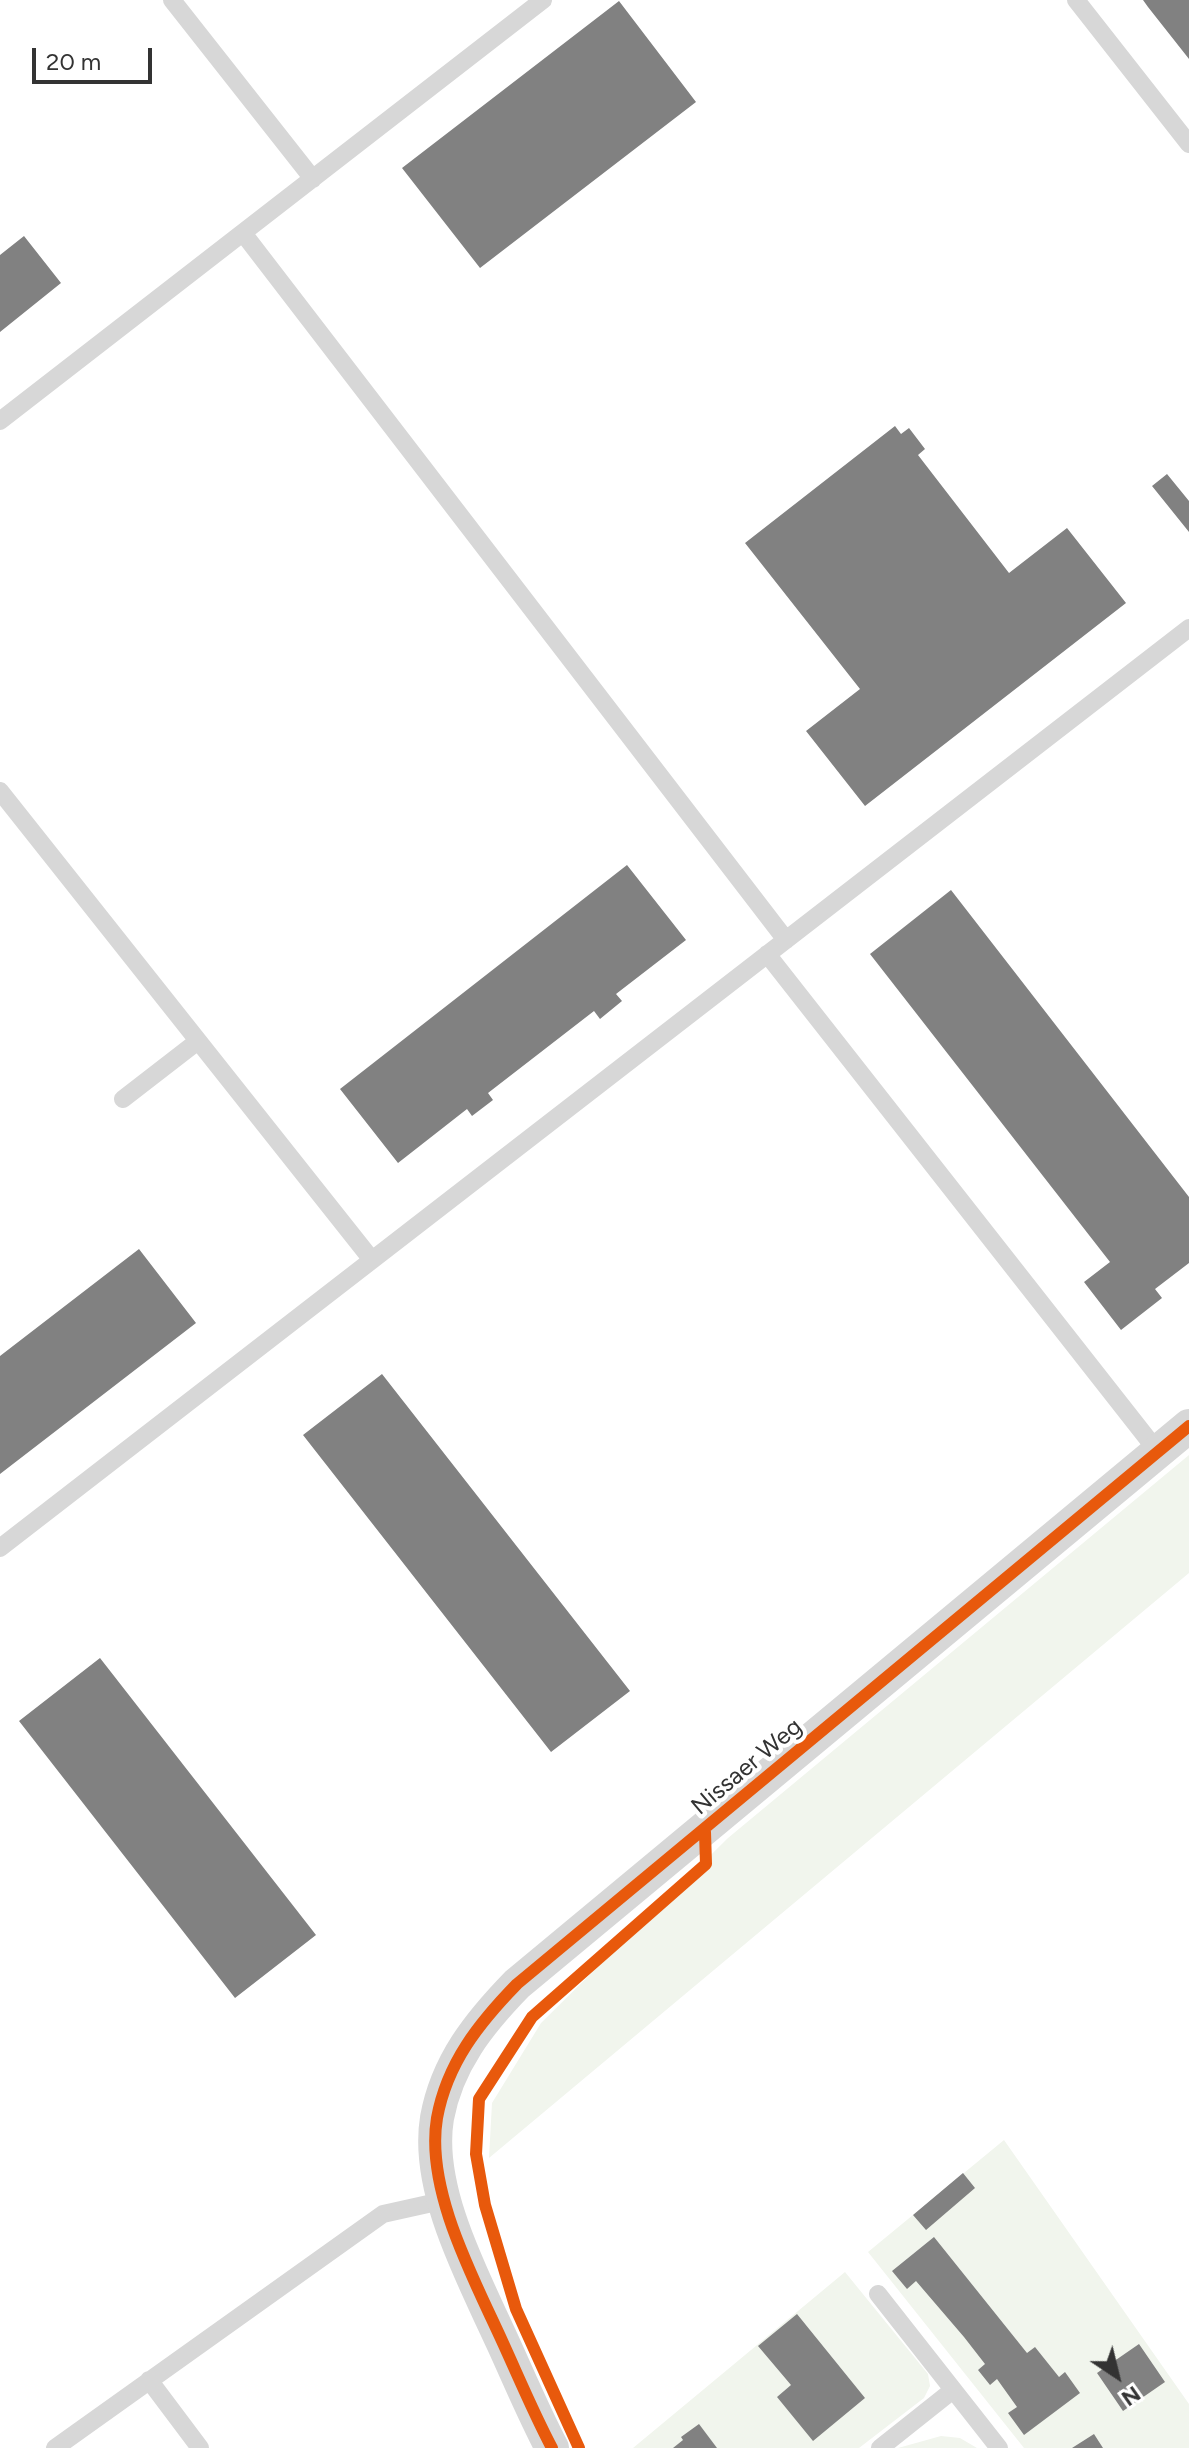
<!DOCTYPE html>
<style>
body{margin:0}
#map{position:relative;width:1189px;height:2448px;overflow:hidden;background:#fff;font-family:Figtree,sans-serif}
canvas{display:block}
.north{position:absolute;left:1077px;top:2336px;width:80px;height:80px;-webkit-text-stroke:6px #fff;paint-order:stroke;rotate:145deg;font-size:22px;font-weight:700;line-height:32px;text-align:center;color:#333}
.north::after{content:'';display:block;margin:auto;width:28px;height:36px;background:#333;clip-path:polygon(50% 0,100% 100%,50% 72%,0 100%)}
.scale{position:absolute;left:32px;top:48px;width:120px;height:36px;box-sizing:border-box;border:4px solid #333;border-top:0;padding-left:10px;font-size:24px;line-height:28px;white-space:nowrap;color:#333;-webkit-text-stroke:6px #fff;paint-order:stroke}
</style>
<div id="map">
<canvas width="1189" height="2448"></canvas>
<div class="north">N</div>
<div class="scale">20 m</div>
</div>
<script>
const c = document.querySelector('canvas').getContext('2d');
c.lineJoin = 'round';
function fillPath(path, color) {
  c.fillStyle = color;
  c.fill(path, 'evenodd');
}
function trace(path, color, width, dash) {
  c.strokeStyle = color;
  c.lineWidth = width;
  c.lineCap = dash ? 'butt' : 'round';
  c.setLineDash(dash || []);
  c.stroke(path);
}
function write(font, color, halo, rows, align = 'center') {
  c.font = font + ' Figtree,sans-serif';
  c.lineWidth = 8;
  c.setLineDash([]);
  c.textBaseline = 'middle';
  c.strokeStyle = halo;
  c.fillStyle = color;
  for (const [text, x, y, turn = 0] of rows) {
    c.save();
    c.translate(x, y);
    c.rotate((+turn || 0) * Math.PI / 180);
    c.textAlign = isNaN(turn) ? turn : align;
    if (halo) c.strokeText(text, 0, 0);
    c.fillText(text, 0, 0);
    c.restore();
  }
}
const green = new Path2D(`
 M 1189,1455 L 1189,1573 L 489,2158 L 492,2103 L 541,2023 L 728,1838 Z
 M 1004,2140 L 1189,2404 L 1189,2448 L 1024,2448 L 868,2252 Z
 M 845,2272 L 928,2374 L 930,2386 L 924,2398 L 859,2448 L 633,2448 Z
 M 941,2436 L 960,2438 L 977,2448 L 898,2448 Z`);
const building = new Path2D(`
 M 1143,0 L 1189,0 L 1189,59 L 1148,7 Z
 M 619,1 L 696,102 L 480,268 L 402,168 Z
 M 24,236 L 61,283 L 0,332 L 0,255 Z
 M 895,426 L 901,434 L 909,428 L 925,449 L 918,455 L 1009,573 L 1067,528 L 1126,603 L 865,806 L 806,731 L 860,689 L 745,543 Z
 M 1167,474 L 1189,501 L 1189,532 L 1152,486 Z
 M 627,865 L 686,940 L 616,994 L 622,1001 L 600,1019 L 594,1011 L 488,1093 L 493,1100 L 472,1116 L 467,1109 L 398,1163 L 340,1089 Z
 M 951,890 L 1189,1197 L 1189,1263 L 1155,1289 L 1162,1298 L 1121,1330 L 1084,1282 L 1110,1262 L 870,954 Z
 M 139,1249 L 196,1323 L 0,1474 L 0,1356 Z
 M 382,1374 L 630,1691 L 551,1752 L 303,1435 Z
 M 100,1658 L 316,1935 L 235,1998 L 19,1721 Z
 M 963,2173 L 975,2188 L 926,2230 L 913,2215 Z
 M 934,2237 L 1027,2353 L 1035,2347 L 1059,2377 L 1065,2372 L 1080,2393 L 1024,2435 L 1008,2413 L 1017,2407 L 997,2379 L 990,2385 L 978,2370 L 985,2364 L 964,2337 L 916,2281 L 907,2289 L 892,2271 Z
 M 797,2314 L 865,2398 L 813,2441 L 777,2397 L 791,2385 L 758,2346 Z
 M 1139,2344 L 1165,2382 L 1123,2411 L 1097,2373 Z
 M 699,2424 L 717,2448 L 673,2448 L 683,2440 L 681,2437 Z
 M 1094,2434 L 1103,2448 L 1072,2448 Z`);
const service = new Path2D(`
 M 172,0 L 313,179
 M 1076,0 L 1189,144
 M 243,233 L 786,940
 M 0,421 L 543,0
 M 0,791 L 372,1260
 M 767,954 L 1158,1452
 M 123,1099 L 198,1041
 M 0,1548 L 1189,628
 M 878,2294 L 999,2448
 M 149,2380 L 200,2448
 M 55,2448 L 383,2214 L 446,2200
 M 880,2448 L 953,2390`);
const minor = new Path2D(`
 M 552,2448 C 534,2414 519,2378 503,2343 C 474,2279 425,2190 437,2118 C 447,2063 479,2023 517,1984 L 1189,1426`);
const cycleway = new Path2D(`
 M 552,2448 C 534,2414 519,2378 503,2343 C 474,2279 425,2190 437,2118 C 447,2063 479,2023 517,1984 L 1189,1426
 M 579,2448 L 516,2309 L 485,2205 L 476,2154 L 479,2099 L 532,2017 L 706,1864 L 705,1832`);
const streetNames = [
 ["Nissaer Weg",747,1767,-40]
];
fillPath(green, '#f1f5ed');
fillPath(building, '#818181');
trace(service, '#d7d7d7', 18);
trace(minor, '#d7d7d7', 34);
trace(cycleway, '#e8590c', 12);
write('24px', '#333', '#fff', streetNames);
</script>
